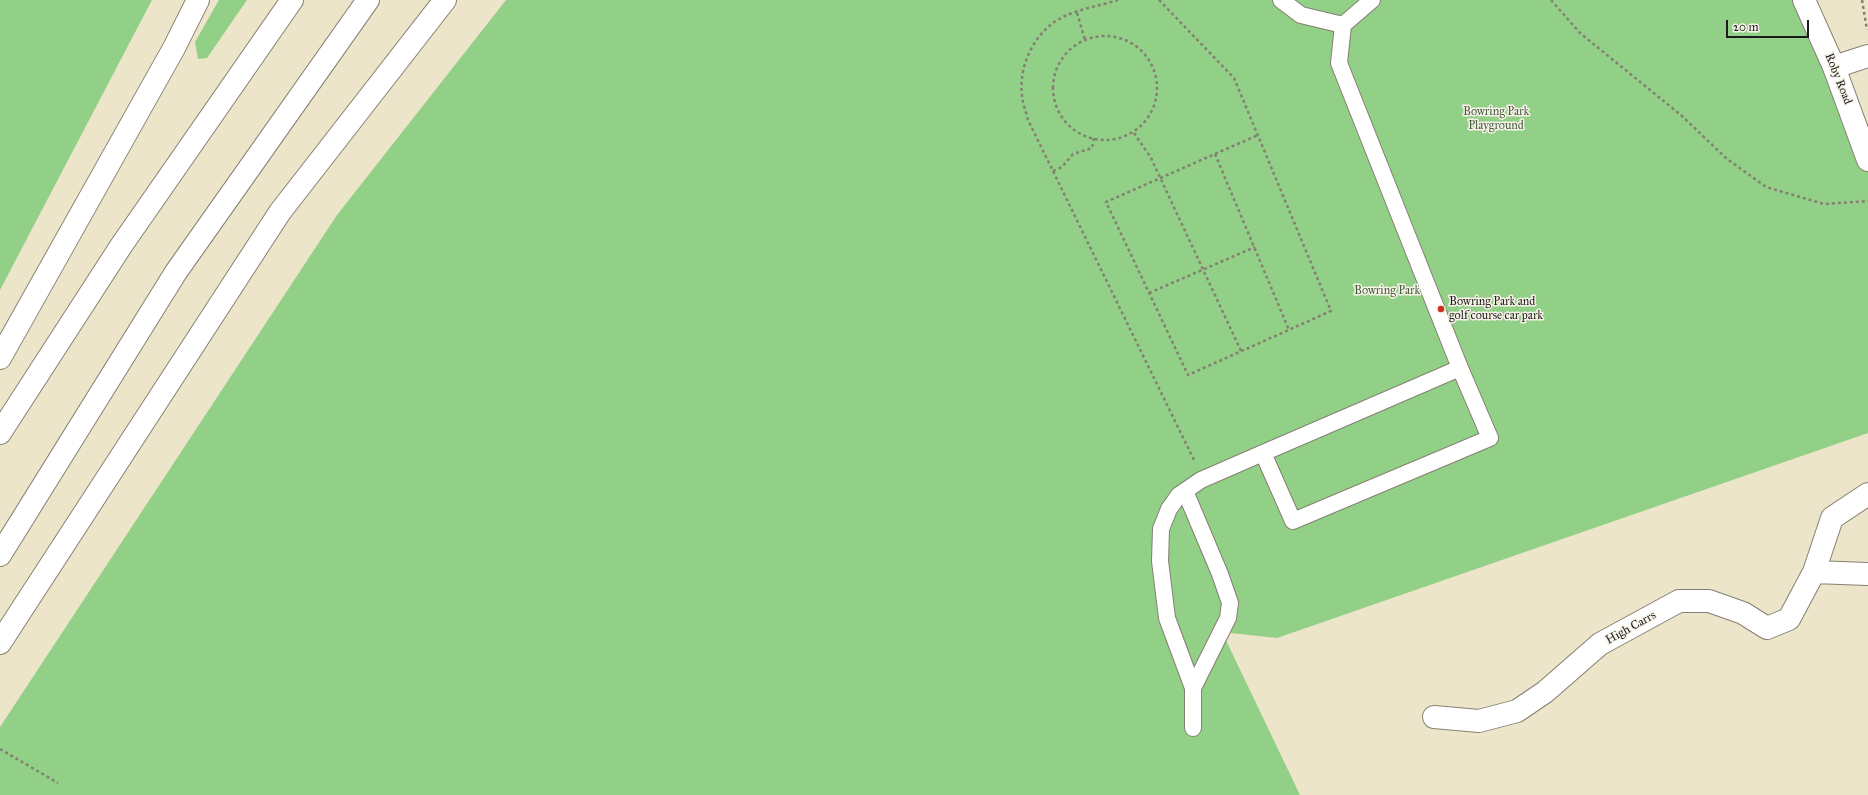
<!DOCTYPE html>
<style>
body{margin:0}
#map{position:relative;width:1868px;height:795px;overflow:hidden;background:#ede5c9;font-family:"IM FELL Great Primer",serif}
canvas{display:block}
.scale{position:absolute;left:1726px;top:20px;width:83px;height:18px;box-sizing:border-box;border:2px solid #1c1c1c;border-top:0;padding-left:5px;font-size:12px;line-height:14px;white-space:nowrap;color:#1c1c1c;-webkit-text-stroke:3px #f7f3e8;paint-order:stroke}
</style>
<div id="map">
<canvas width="1868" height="795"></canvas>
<div class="scale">20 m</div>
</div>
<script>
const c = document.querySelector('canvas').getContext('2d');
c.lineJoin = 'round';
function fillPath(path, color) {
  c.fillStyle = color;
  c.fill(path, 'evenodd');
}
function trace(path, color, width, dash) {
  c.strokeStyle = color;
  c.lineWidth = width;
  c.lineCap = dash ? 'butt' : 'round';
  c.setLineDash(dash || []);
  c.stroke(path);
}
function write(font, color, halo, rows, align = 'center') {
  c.font = font + ' "IM FELL Great Primer",serif';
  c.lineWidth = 3;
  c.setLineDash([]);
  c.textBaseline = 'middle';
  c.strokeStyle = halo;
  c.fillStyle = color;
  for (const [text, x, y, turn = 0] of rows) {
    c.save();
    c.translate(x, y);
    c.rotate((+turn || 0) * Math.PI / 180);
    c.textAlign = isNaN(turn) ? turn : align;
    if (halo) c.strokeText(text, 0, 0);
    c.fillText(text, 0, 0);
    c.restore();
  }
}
const green = new Path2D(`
 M 0,0 L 152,0 L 0,290 Z
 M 219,0 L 247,0 L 207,58 L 198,59 L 195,42 Z
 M 506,0 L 1804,0 L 1868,160 L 1868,433 L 1277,638 L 1222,632 L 1300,795 L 0,795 L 0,727 L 337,215 Z`);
const path = new Path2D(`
 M 1118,0 C 1102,5 1080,9 1065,16 C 1036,29 1018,64 1022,96 C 1023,104 1026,112 1028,120 L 1194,460
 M 1159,0 L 1234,78 L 1331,311 L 1188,375 L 1106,202 L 1258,135
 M 1551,0 L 1580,33 L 1682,116 L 1727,159 L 1766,187 L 1824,204 L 1868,201
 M 1862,0 L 1867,30
 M 1077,13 L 1085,40
 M1053 88a52 52 0 1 1 104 0a52 52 0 1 1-104 0Z
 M 1134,133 L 1151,158 L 1241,351
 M 1215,154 L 1289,330
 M 1053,171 L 1062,167 L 1073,154 L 1092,148 L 1094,138
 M 1149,293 L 1255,247
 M 0,749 L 58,783`);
const lane = new Path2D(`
 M 1281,0 L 1301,15 L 1343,25
 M 1372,0 L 1343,25 L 1339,63 L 1460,368 L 1263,453 L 1293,521 L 1490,438 L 1460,368
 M 1185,491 L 1220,574 L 1230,603 L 1228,618 L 1193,688
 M 1193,728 L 1193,688 L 1167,618 L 1160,561 L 1161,529 L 1169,509 L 1179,495 L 1201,480 L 1263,453`);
const street = new Path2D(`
 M 1834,67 L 1868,56
 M 1814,572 L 1868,574
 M 1434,717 L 1479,721 L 1517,711 L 1545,692 L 1600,644 L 1679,601 L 1709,601 L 1743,613 L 1767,628 L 1789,619 L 1814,572 L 1832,518 L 1868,494`);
const primary = new Path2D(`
 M 1804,0 L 1834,67 L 1868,160`);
const highway = new Path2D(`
 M 0,358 L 174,48 L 198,0
 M 0,433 L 121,246 L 292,0
 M 0,555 L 176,272 L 368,0
 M 0,643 L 280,212 L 445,0`);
const markers = [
 [1441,309,4,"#c8321e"]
];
const streetNames = [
 ["Roby Road",1838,79,68],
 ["High Carrs",1631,628,-29]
];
const parkNames = [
 ["Bowring Park",1496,112],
 ["Playground",1496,126],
 ["Bowring Park",1387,291]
];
const poiNames = [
 ["Bowring Park and",1449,302],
 ["golf course car park",1449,316]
];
fillPath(green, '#91d086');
trace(lane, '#848072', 18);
trace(street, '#848072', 24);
trace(primary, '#848072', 24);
trace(highway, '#848072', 24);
trace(path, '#848072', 2.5, [3, 3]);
trace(lane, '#fff', 16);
trace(street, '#fff', 22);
trace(primary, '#fff', 22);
trace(highway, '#fff', 22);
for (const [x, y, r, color] of markers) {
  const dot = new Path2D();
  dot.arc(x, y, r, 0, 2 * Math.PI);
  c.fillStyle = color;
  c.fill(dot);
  trace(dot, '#f7f3e8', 1.5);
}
write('12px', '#1c1c1c', '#f7f3e8', streetNames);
write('12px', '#455b41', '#f7f3e8', parkNames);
write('12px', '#1c1c1c', '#f7f3e8', poiNames, 'left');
</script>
